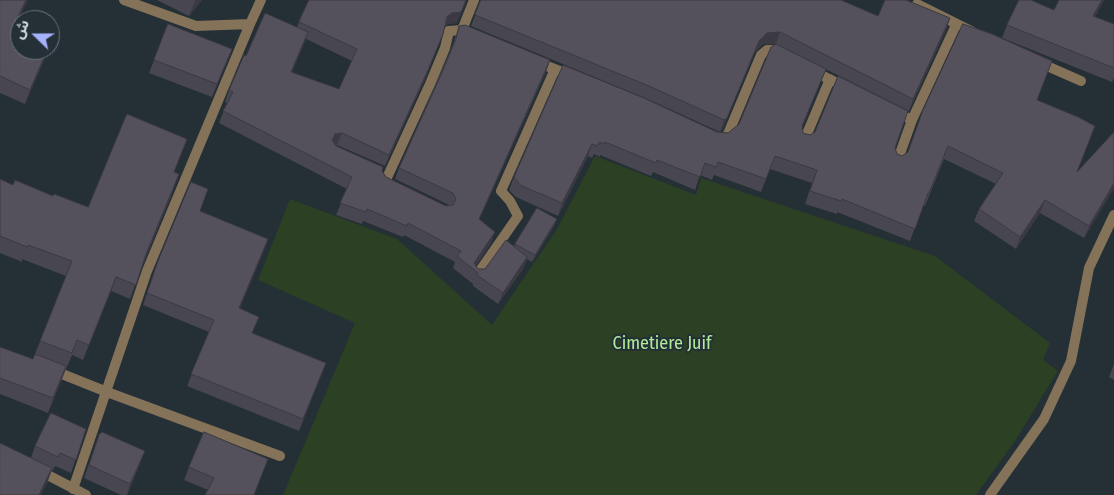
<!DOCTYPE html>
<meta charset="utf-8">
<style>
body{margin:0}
#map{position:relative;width:1114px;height:495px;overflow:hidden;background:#242f36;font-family:"Fira Sans Condensed","Noto Sans Arabic",sans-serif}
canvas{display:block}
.north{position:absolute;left:10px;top:10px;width:50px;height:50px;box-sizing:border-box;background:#242f36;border:1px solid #6b757b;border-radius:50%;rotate:292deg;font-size:14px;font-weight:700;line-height:20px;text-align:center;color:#d6dde2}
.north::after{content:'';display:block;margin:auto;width:18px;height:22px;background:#a6b1fc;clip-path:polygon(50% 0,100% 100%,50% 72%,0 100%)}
</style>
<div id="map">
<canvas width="1114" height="495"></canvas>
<div class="north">ش</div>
</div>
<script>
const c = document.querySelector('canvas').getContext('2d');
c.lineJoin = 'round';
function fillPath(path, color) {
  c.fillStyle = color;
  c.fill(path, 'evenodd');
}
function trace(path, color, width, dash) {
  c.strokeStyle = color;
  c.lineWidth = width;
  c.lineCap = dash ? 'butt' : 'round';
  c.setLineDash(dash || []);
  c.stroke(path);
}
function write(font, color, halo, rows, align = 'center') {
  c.font = font + ' "Fira Sans Condensed",sans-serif';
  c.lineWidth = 4;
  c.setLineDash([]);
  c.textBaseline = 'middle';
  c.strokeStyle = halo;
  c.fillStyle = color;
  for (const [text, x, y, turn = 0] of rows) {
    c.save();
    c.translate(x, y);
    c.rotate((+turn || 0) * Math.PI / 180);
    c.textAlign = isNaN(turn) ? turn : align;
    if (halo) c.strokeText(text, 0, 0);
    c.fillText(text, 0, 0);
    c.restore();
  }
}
const green = new Path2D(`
 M 595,156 L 696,195 L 701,178 L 935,256 L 1050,343 L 1043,360 L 1058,371 L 1015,441 L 976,495 L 283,495 L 355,323 L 258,280 L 290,199 L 397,239 L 492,325 L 557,229 Z`);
const street = new Path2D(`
 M 124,0 L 196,26 L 250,24
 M 917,4 L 973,32
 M 537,62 L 572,76
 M 1038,62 L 1081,81
 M 813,71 L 847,88
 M 896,112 L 912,120 L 897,162
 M 912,120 L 956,25
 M 718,139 L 722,139 L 728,134 L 761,55 L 767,50 L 773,50 L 782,55
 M 804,141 L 830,79
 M 391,185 L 385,182 L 430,84 L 445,48 L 449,31 L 462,30 L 474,0
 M 477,275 L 518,216 L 510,201 L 501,191 L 555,69
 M 52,370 L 107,392 L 280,456
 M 38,470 L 86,495
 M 73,489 L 147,271 L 250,24 L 261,0
 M 990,495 L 1044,419 L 1071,361 L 1089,268 L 1114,215`);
const wall = new Path2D(`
 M 0,0 L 14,28 L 45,58 L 25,104 L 0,93 Z
 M 157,0 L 202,0 L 189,16 Z
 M 481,0 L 878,16 L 950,18 L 946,30 L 909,111 L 776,44 L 763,44 L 755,52 L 722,130 L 720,132 L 645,98 L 471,26 Z
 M 1059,0 L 1104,0 L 1095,17 L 1114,24 L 1114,78 L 1112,82 L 1002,38 L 1007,25 L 1054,10 Z
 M 299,22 L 457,23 L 448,24 L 444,27 L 438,46 L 424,81 L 385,166 L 337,145 L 336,145 L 382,171 L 386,177 L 446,206 L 449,205 L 395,179 L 399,168 L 452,47 L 459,26 L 550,60 L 546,72 L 479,220 L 491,243 L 476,266 L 478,269 L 485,269 L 514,247 L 515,244 L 557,219 L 554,226 L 532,262 L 527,259 L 523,269 L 498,304 L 473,286 L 473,284 L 453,268 L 455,262 L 404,235 L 403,237 L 363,221 L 362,224 L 336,215 L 347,189 L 219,123 L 227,103 L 225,102 L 229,90 L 246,56 L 297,27 ZM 306,39 L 352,61 L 339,89 L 292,72 Z
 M 168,24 L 232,49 L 212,97 L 149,73 Z
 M 563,65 L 717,132 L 728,133 L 826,69 L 802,127 L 803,133 L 810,135 L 895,148 L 897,154 L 902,156 L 1037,100 L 1077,172 L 1114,132 L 1114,188 L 1084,238 L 1040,213 L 1016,249 L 974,221 L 979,209 L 996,184 L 944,159 L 925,206 L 923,205 L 910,241 L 837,212 L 837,214 L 805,204 L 812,183 L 770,169 L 761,192 L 714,175 L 712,180 L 700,175 L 695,190 L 653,172 L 651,176 L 600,155 L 600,157 L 594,154 L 592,158 L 588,156 L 558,216 L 516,197 L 509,190 L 514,177 Z
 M 187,139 L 174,172 L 174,189 L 143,264 L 130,299 L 111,291 L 83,360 L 72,355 L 48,413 L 0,394 L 0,347 L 33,359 L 66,276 L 22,259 L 22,262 L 0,253 L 0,179 L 13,185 L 88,207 Z
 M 268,239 L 240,308 L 252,333 L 326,363 L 299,431 L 187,386 L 209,332 L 143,305 L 158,261 Z
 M 1114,364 L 1114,380 L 1109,377 Z
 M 86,429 L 71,473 L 55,466 L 53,470 L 52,470 L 47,483 L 31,458 L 35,446 Z
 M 99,435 L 140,464 L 127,495 L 121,495 L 84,478 Z
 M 268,459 L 208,490 L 184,480 L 189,467 Z`);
const shadedWall = new Path2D(`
 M 26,0 L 28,0 L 8,42 L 13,28 Z
 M 195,0 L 202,0 L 189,16 Z
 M 467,0 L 457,23 L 448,24 L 443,29 L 447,17 Z
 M 1102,0 L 1104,0 L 1089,29 L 1093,16 Z
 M 950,18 L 946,30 L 909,111 L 913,99 Z
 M 308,32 L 304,44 L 287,83 L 291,72 Z
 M 780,32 L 776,44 L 763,44 L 755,52 L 722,130 L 720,132 L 724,120 L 759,41 L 767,33 Z
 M 443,34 L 424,81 L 385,166 L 389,155 Z
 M 232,49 L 227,62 L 212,97 L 217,84 Z
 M 48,50 L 45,58 L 25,104 L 30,90 Z
 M 550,60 L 546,72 L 474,231 L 479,219 Z
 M 826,69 L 821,82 L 798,138 L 802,126 Z
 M 342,133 L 337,145 L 331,146 L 335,134 Z
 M 592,144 L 588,156 L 558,216 L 562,203 Z
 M 179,174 L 174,189 L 141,268 L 146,254 Z
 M 1114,183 L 1114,188 L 1084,238 L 1089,226 Z
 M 1045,200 L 1040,213 L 1016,249 L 1020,237 Z
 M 557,219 L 554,226 L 532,262 L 535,255 Z
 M 495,232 L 491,243 L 474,269 L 474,263 Z
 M 268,239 L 264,251 L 235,320 L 239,308 Z
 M 527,257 L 523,269 L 498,304 L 503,293 Z
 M 116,277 L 111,291 L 83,360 L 89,345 Z
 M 66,366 L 61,381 L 48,413 L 53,398 Z
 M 145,451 L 140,464 L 126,495 L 130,484 Z
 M 52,468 L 47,483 L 41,495 L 39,495 Z`);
const building = new Path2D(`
 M 0,0 L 26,0 L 13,28 L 20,31 L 20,50 L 47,50 L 30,90 L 0,76 Z
 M 309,0 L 466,0 L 461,12 L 452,13 L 447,17 L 443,34 L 428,70 L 389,155 L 342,133 L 335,134 L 332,140 L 336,146 L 383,167 L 382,171 L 386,177 L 446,206 L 453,205 L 456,199 L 453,193 L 399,168 L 441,75 L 456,39 L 459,26 L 465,25 L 550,60 L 479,219 L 495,232 L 474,263 L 478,269 L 485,269 L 506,240 L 527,257 L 503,293 L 477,275 L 478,273 L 457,256 L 461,251 L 408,223 L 407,226 L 367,209 L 366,212 L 340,203 L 352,177 L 223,111 L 233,92 L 229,90 L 244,55 L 246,56 L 265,13 L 308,32 L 291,72 L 339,89 L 357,49 L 299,22 Z
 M 481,0 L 841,0 L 878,16 L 885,0 L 906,0 L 950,18 L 913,99 L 780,32 L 767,33 L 759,41 L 727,118 L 724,120 L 649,86 L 475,15 Z
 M 1019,0 L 1031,0 L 1054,10 L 1059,0 L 1102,0 L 1093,16 L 1114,24 L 1114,68 L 1007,25 Z
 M 168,24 L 232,49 L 217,84 L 154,60 Z
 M 963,24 L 992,34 L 1052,61 L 1037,100 L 1078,117 L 1095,126 L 1077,172 L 1114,132 L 1114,183 L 1089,226 L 1045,200 L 1020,237 L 979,209 L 1003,173 L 948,146 L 929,193 L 928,193 L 915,229 L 842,199 L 841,201 L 810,191 L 817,170 L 775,156 L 766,179 L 718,162 L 716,167 L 705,163 L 700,177 L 657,160 L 656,163 L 605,142 L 604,144 L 599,142 L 597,146 L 592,144 L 562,203 L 520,185 L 514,177 L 563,65 L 644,98 L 717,132 L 728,133 L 739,124 L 771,47 L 776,44 L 826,69 L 802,126 L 803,133 L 810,135 L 815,132 L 838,76 L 908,111 L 895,148 L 897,154 L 902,156 L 908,152 L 923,110 Z
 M 127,114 L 187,139 L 174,172 L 179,174 L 146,254 L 136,285 L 116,277 L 89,345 L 77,340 L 72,353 L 40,341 L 72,261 L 28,245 L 27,247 L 0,236 L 0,179 L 13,185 L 15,180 L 53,196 L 54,194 L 88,207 Z
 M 191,182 L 208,189 L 200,211 L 268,239 L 239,308 L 259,317 L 252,333 L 326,363 L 303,419 L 191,374 L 214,320 L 147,293 L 158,261 Z
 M 537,208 L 557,219 L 535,255 L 515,244 Z
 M 0,347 L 33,359 L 35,354 L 66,366 L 53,398 L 0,378 Z
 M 51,413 L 86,429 L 76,460 L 60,453 L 58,457 L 35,446 Z
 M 102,432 L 145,451 L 130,484 L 89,465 L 99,435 Z
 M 204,432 L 268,459 L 254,495 L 205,495 L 214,478 L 189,467 Z
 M 0,443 L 52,468 L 39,495 L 0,495 Z`);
const parkNames = [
 ["Cimetiere Juif",662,344]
];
fillPath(green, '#2c4123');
trace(street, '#847259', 10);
fillPath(wall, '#484650');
fillPath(shadedWall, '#3b3941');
fillPath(building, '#54515d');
trace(building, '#3b3941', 1);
write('18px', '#afea98', '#242f36', parkNames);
</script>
